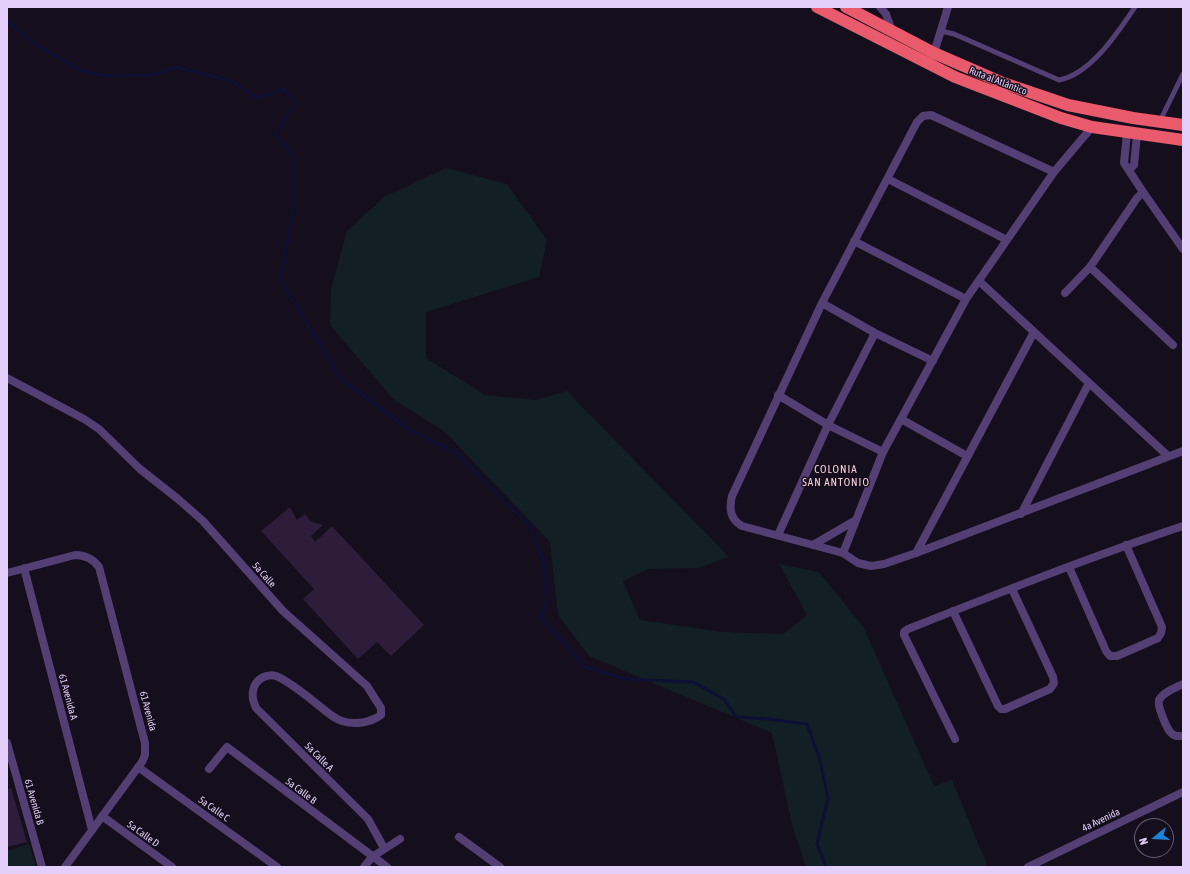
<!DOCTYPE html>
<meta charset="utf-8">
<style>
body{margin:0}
#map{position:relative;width:1190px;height:874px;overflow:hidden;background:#150e1c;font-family:"Asap Condensed",sans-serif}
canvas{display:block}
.frame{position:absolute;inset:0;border:8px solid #e3cff9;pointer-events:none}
.north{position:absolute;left:1134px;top:818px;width:40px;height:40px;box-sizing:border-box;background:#150e1c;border:1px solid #675b74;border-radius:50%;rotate:252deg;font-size:11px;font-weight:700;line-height:16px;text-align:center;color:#e3cff9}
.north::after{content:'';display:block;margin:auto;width:14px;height:18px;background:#1d82d7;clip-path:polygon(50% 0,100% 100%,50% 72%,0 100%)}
</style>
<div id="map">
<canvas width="1190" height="874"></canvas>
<div class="frame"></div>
<div class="north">N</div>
</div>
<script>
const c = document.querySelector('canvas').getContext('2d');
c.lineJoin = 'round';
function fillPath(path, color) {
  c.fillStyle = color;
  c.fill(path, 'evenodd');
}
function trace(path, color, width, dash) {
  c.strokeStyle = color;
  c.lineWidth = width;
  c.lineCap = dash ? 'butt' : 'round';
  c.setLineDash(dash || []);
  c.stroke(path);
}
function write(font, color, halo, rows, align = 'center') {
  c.font = font + ' "Asap Condensed",sans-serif';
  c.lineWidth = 3;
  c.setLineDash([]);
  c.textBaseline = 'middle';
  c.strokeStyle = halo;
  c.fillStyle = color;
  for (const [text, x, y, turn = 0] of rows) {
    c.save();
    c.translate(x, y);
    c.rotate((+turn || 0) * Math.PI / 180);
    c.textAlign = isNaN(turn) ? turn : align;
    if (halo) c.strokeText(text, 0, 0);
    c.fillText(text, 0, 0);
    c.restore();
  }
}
const green = new Path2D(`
 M 446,168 L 507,184 L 547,240 L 539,277 L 426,312 L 426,358 L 485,395 L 536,400 L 567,391 L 729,557 L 698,568 L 648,569 L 623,581 L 640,620 L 723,632 L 783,634 L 807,615 L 779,564 L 819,572 L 864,628 L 934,786 L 952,780 L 988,867 L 806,867 L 792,825 L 772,733 L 589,656 L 558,615 L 550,542 L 444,431 L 394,400 L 330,325 L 331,289 L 347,231 L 384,197 Z
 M 29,844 L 36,867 L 7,867 L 7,851 Z`);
const stream = new Path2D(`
 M 7,21 L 32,42 L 80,70 L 104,76 L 151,75 L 177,67 L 233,82 L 257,98 L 283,89 L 295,103 L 275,134 L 294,157 L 294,207 L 280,280 L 341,379 L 409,430 L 456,453 L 529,525 L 543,559 L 547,603 L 540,617 L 585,667 L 625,679 L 693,682 L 724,699 L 736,717 L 768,719 L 807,724 L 820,760 L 828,798 L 817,844 L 826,867`);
const building = new Path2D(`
 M 290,507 L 297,520 L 305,514 L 310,521 L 323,525 L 311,536 L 315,542 L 332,526 L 424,625 L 391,656 L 377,642 L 358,659 L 303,599 L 314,589 L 261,531 Z
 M 11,788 L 27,842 L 7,847 L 7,790 Z`);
const lane = new Path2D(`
 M 941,31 L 954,34 L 1059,80 C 1091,74 1118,32 1135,7
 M 1160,121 L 1183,74`);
const street = new Path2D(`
 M 880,7 L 886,14 L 892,31
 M 934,53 L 948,7
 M 1129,170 L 1134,165 L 1137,134
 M 1054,172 L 931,115 L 923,116 L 917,122 L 822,303 L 732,496 C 729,509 730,519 742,526 L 843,553 L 858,563 L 871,566 L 884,564 L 916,553 L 1183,451
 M 888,179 L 1007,240
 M 1143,192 L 1183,249
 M 854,241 L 966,299
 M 1090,267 L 1173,345
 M 979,281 L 1168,456
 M 1065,293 L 1090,267 L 1137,198 L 1143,192 L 1124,163 L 1127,133
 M 822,303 L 875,333 L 933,361
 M 7,378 L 84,419 L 99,429 L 140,469 L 178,499 L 203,521 L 283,611 L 367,686 L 381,708 L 381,715 C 370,723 355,725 342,721 C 335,719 328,713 322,708 C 309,698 291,682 276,676 C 267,673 257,679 254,687 C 251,695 253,701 256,708 L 368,819 L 384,848
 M 778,395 L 828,425 L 883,452
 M 901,419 L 967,456
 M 1021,514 L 1089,383
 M 778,535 L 828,425 L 875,333
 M 813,545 L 856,520
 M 843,553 L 883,452 L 966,299 L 1054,172 L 1092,127
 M 916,553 L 1034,332
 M 1069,567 L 1106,651 L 1110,656 L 1117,656 L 1158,638 L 1161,633 L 1162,627 L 1126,545
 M 24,568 L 92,830
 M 7,573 L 75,555 C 86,555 93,559 99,567 L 145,743 L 145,755 L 142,762 L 65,867
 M 953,611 L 998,706 L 1001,709 L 1005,709 L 1050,689 L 1054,683 L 1053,677 L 1012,589
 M 1183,684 C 1175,688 1163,692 1159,700 C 1157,706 1167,729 1171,733 C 1175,737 1178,736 1183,736
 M 955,739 L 904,635 L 904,632 L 908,629 C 999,593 1090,557 1183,526
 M 7,743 L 42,867
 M 138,767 L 277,867
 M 209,769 L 227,747 L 387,867
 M 102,816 L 172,867
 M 459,837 L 500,867
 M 364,867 L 372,857 L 400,839
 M 1028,867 L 1183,792`);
const highway = new Path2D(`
 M 817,7 L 955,77 L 1061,118 L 1092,127 L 1183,140
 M 846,7 L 934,53 L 1003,83 L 1068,105 L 1133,118 L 1183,125`);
const streetNames = [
 ["Ruta al Atlántico",998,81,21],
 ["5a Calle",264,575,48],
 ["61 Avenida A",68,697,75],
 ["61 Avenida",148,711,75],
 ["5a Calle A",319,757,45],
 ["5a Calle B",301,791,37],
 ["61 Avenida B",34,802,74],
 ["5a Calle C",214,809,36],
 ["4a Avenida",1101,820,-26],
 ["5a Calle D",143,834,36]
];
const neighbourhoodNames = [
 ["COLONIA",836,470],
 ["SAN ANTONIO",836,483]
];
fillPath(green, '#121f25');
trace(stream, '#0e0f34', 3);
fillPath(building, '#2d1d3a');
trace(lane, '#543f75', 5);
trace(street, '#543f75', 8);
trace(highway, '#e95a6c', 12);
write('10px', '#e3cff9', '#150e1c', streetNames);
c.letterSpacing = '1px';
write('11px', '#f9d1dc', '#150e1c', neighbourhoodNames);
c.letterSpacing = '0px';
</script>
